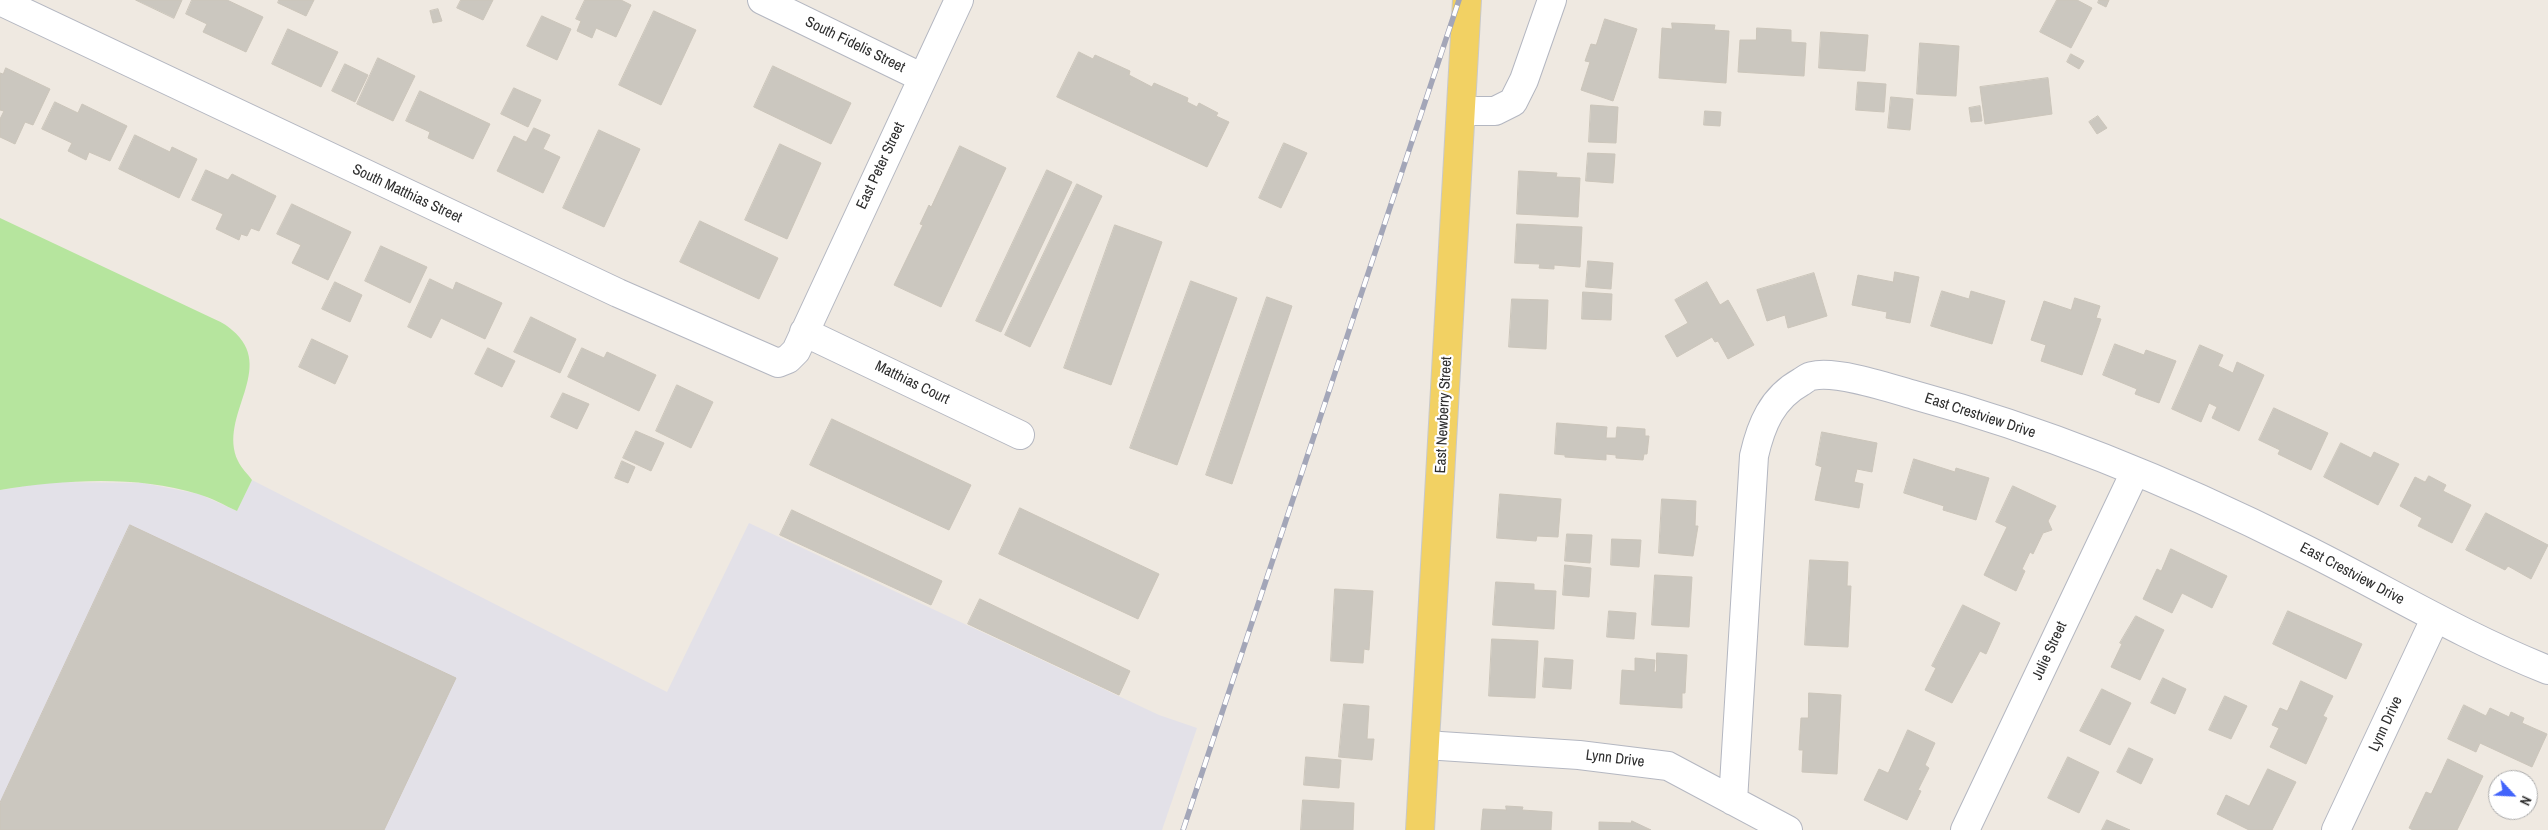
<!DOCTYPE html>
<style>
body{margin:0}
#map{position:relative;width:2548px;height:830px;overflow:hidden;background:#efe9e1;font-family:"Archivo Narrow",sans-serif}
canvas{display:block}
.north{position:absolute;left:2488px;top:770px;width:50px;height:50px;box-sizing:border-box;background:#fff;border:1px solid #ababab;border-radius:50%;rotate:115deg;font-size:14px;font-weight:700;line-height:20px;text-align:center;color:#2e2e2e}
.north::after{content:'';display:block;margin:auto;width:18px;height:22px;background:#4264fb;clip-path:polygon(50% 0,100% 100%,50% 72%,0 100%)}
</style>
<div id="map">
<canvas width="2548" height="830"></canvas>
<div class="north">N</div>
</div>
<script>
const c = document.querySelector('canvas').getContext('2d');
c.lineJoin = 'round';
function fillPath(path, color) {
  c.fillStyle = color;
  c.fill(path, 'evenodd');
}
function trace(path, color, width, dash) {
  c.strokeStyle = color;
  c.lineWidth = width;
  c.lineCap = dash ? 'butt' : 'round';
  c.setLineDash(dash || []);
  c.stroke(path);
}
function write(font, color, halo, rows, align = 'center') {
  c.font = font + ' "Archivo Narrow",sans-serif';
  c.lineWidth = 4.5;
  c.setLineDash([]);
  c.textBaseline = 'middle';
  c.strokeStyle = halo;
  c.fillStyle = color;
  for (const [text, x, y, turn = 0] of rows) {
    c.save();
    c.translate(x, y);
    c.rotate((+turn || 0) * Math.PI / 180);
    c.textAlign = isNaN(turn) ? turn : align;
    if (halo) c.strokeText(text, 0, 0);
    c.fillText(text, 0, 0);
    c.restore();
  }
}
const industrial = new Path2D(`
 M 252,480 L 667,692 L 749,523 L 1159,715 L 1197,728 L 1162,830 L 0,830 L 0,490 L 49,482 L 143,483 L 199,494 L 237,511 Z`);
const green = new Path2D(`
 M 0,218 L 212,318 C 219,321 227,325 232,330 C 278,368 217,416 238,461 C 241,468 248,474 252,480 L 237,511 C 224,505 212,498 198,494 C 135,475 64,480 0,490 Z`);
const building = new Path2D(`
 M 136,0 L 182,0 L 174,18 Z
 M 192,0 L 227,0 L 263,17 L 246,52 L 203,32 L 207,24 L 186,14 Z
 M 279,0 L 314,0 L 306,16 L 278,3 Z
 M 461,0 L 493,0 L 483,20 L 457,8 Z
 M 585,0 L 621,0 L 631,5 L 616,37 L 596,28 L 592,38 L 577,31 L 581,21 L 576,19 Z
 M 2057,0 L 2077,0 L 2092,8 L 2071,48 L 2040,32 Z
 M 2099,0 L 2109,0 L 2106,7 L 2098,3 Z
 M 438,9 L 442,21 L 433,23 L 430,11 Z
 M 654,11 L 696,30 L 661,105 L 619,85 Z
 M 542,16 L 571,29 L 557,60 L 527,46 Z
 M 1605,19 L 1637,29 L 1613,101 L 1581,90 L 1590,62 L 1585,61 L 1591,44 L 1596,45 Z
 M 1672,23 L 1715,25 L 1714,30 L 1729,31 L 1726,83 L 1659,78 L 1662,28 L 1672,29 Z
 M 1757,28 L 1791,30 L 1791,42 L 1806,43 L 1804,76 L 1738,72 L 1740,40 L 1756,40 Z
 M 288,29 L 338,52 L 321,87 L 272,64 Z
 M 1821,32 L 1868,35 L 1865,71 L 1819,68 Z
 M 1920,43 L 1959,46 L 1956,96 L 1917,94 Z
 M 1079,52 L 1093,59 L 1095,55 L 1130,71 L 1129,75 L 1152,87 L 1154,83 L 1188,98 L 1187,102 L 1197,107 L 1199,103 L 1218,113 L 1216,116 L 1229,122 L 1207,167 L 1057,97 Z
 M 2071,54 L 2084,61 L 2079,69 L 2067,62 Z
 M 378,58 L 415,76 L 393,121 L 357,104 Z
 M 345,64 L 368,75 L 355,102 L 332,91 Z
 M 773,66 L 851,103 L 831,144 L 754,107 Z
 M 6,68 L 50,89 L 33,125 L 25,122 L 15,144 L 0,137 L 0,119 L 4,111 L 0,110 L 0,73 L 3,74 Z
 M 2048,78 L 2052,114 L 1985,124 L 1980,87 Z
 M 1858,82 L 1886,84 L 1884,112 L 1856,110 Z
 M 514,88 L 541,100 L 528,127 L 501,114 Z
 M 420,91 L 490,124 L 473,159 L 428,138 L 430,132 L 406,121 Z
 M 1891,97 L 1913,99 L 1910,130 L 1888,128 Z
 M 55,102 L 78,113 L 82,104 L 127,126 L 110,161 L 89,152 L 86,160 L 68,151 L 72,143 L 42,129 Z
 M 1591,105 L 1618,107 L 1616,143 L 1589,142 Z
 M 1980,106 L 1982,121 L 1971,122 L 1969,108 Z
 M 1705,111 L 1721,112 L 1720,126 L 1704,125 Z
 M 2098,116 L 2107,128 L 2097,134 L 2089,122 Z
 M 534,128 L 550,135 L 543,149 L 560,157 L 543,193 L 497,171 L 514,136 L 526,142 Z
 M 599,130 L 640,149 L 604,227 L 563,208 Z
 M 135,135 L 170,152 L 172,147 L 197,159 L 179,198 L 119,169 Z
 M 1284,143 L 1307,153 L 1281,208 L 1259,198 Z
 M 780,144 L 821,163 L 787,239 L 745,220 Z
 M 960,146 L 1006,168 L 941,307 L 894,285 L 923,225 L 920,224 L 929,205 L 931,207 Z
 M 1588,153 L 1615,154 L 1613,183 L 1586,181 Z
 M 206,170 L 228,180 L 232,174 L 276,196 L 259,231 L 251,228 L 247,236 L 241,234 L 239,240 L 216,229 L 223,214 L 192,200 Z
 M 1047,170 L 1072,182 L 1001,332 L 976,321 Z
 M 1519,171 L 1557,173 L 1556,177 L 1580,178 L 1578,217 L 1517,214 Z
 M 1077,184 L 1102,196 L 1030,347 L 1005,335 Z
 M 292,204 L 351,232 L 328,280 L 292,263 L 301,245 L 277,234 Z
 M 700,221 L 778,258 L 759,299 L 680,262 Z
 M 1517,224 L 1582,227 L 1580,267 L 1554,265 L 1554,269 L 1539,268 L 1540,264 L 1515,263 Z
 M 1115,225 L 1162,242 L 1111,385 L 1064,368 Z
 M 381,246 L 427,267 L 410,303 L 365,281 Z
 M 1588,261 L 1613,263 L 1611,289 L 1586,287 Z
 M 1895,272 L 1919,277 L 1910,323 L 1886,318 L 1887,312 L 1852,305 L 1858,275 L 1893,282 Z
 M 1814,273 L 1827,316 L 1788,328 L 1785,315 L 1767,321 L 1757,290 Z
 M 430,279 L 453,290 L 456,282 L 502,303 L 485,339 L 441,318 L 431,338 L 408,327 Z
 M 1191,281 L 1237,298 L 1177,465 L 1130,448 Z
 M 335,282 L 362,295 L 350,322 L 322,309 Z
 M 1707,282 L 1720,305 L 1728,300 L 1754,345 L 1728,359 L 1718,341 L 1715,342 L 1712,337 L 1677,357 L 1665,336 L 1688,323 L 1675,300 Z
 M 1942,291 L 1969,299 L 1971,291 L 2005,301 L 1992,344 L 1931,326 Z
 M 1583,292 L 1612,294 L 1611,320 L 1582,319 Z
 M 1267,297 L 1292,306 L 1232,484 L 1206,475 Z
 M 2075,298 L 2100,306 L 2096,318 L 2101,319 L 2082,375 L 2041,361 L 2046,345 L 2031,340 L 2044,301 L 2071,310 Z
 M 1512,299 L 1548,300 L 1546,349 L 1509,347 Z
 M 531,317 L 576,339 L 560,373 L 514,352 Z
 M 312,339 L 348,356 L 335,384 L 299,367 Z
 M 2115,344 L 2144,355 L 2146,350 L 2176,361 L 2159,403 L 2135,394 L 2137,389 L 2103,375 Z
 M 2200,345 L 2223,355 L 2218,366 L 2233,373 L 2237,362 L 2264,375 L 2239,431 L 2212,418 L 2217,407 L 2209,403 L 2201,422 L 2172,409 Z
 M 488,348 L 515,361 L 502,387 L 475,374 Z
 M 582,348 L 604,358 L 607,352 L 656,375 L 639,411 L 568,377 Z
 M 677,385 L 713,402 L 691,448 L 656,431 Z
 M 563,393 L 589,404 L 577,429 L 551,417 Z
 M 2274,408 L 2328,433 L 2311,470 L 2278,454 L 2280,450 L 2259,440 Z
 M 832,419 L 971,485 L 949,530 L 810,465 Z
 M 1557,423 L 1607,427 L 1606,438 L 1616,438 L 1617,427 L 1645,429 L 1645,436 L 1649,436 L 1647,454 L 1644,454 L 1643,460 L 1616,458 L 1616,455 L 1606,454 L 1606,460 L 1565,457 L 1565,455 L 1555,454 Z
 M 636,431 L 664,443 L 651,471 L 623,458 Z
 M 1822,432 L 1877,443 L 1872,472 L 1857,469 L 1854,482 L 1863,484 L 1859,508 L 1815,500 L 1822,467 L 1816,465 Z
 M 2341,443 L 2371,458 L 2374,452 L 2399,464 L 2378,505 L 2324,477 Z
 M 1914,459 L 1955,472 L 1956,468 L 1989,478 L 1976,520 L 1943,510 L 1944,506 L 1904,493 Z
 M 622,461 L 635,467 L 628,483 L 615,478 Z
 M 2429,476 L 2446,485 L 2443,491 L 2471,505 L 2452,543 L 2418,526 L 2422,518 L 2400,506 L 2415,477 L 2425,482 Z
 M 2013,486 L 2056,506 L 2048,521 L 2052,530 L 2043,533 L 2033,554 L 2030,552 L 2022,569 L 2025,571 L 2016,591 L 1984,575 L 2007,527 L 1996,522 Z
 M 1500,494 L 1561,499 L 1558,537 L 1537,536 L 1536,541 L 1497,538 Z
 M 1662,499 L 1696,501 L 1695,526 L 1698,526 L 1693,556 L 1659,553 Z
 M 1020,508 L 1159,574 L 1138,619 L 999,554 Z
 M 792,510 L 942,581 L 931,605 L 780,535 Z
 M 2486,513 L 2548,545 L 2531,579 L 2508,566 L 2505,570 L 2466,550 Z
 M 130,525 L 456,678 L 384,830 L 0,830 L 0,803 Z
 M 1567,534 L 1592,535 L 1590,563 L 1565,561 Z
 M 1612,539 L 1641,540 L 1639,567 L 1611,565 Z
 M 2171,549 L 2227,576 L 2212,608 L 2182,593 L 2172,613 L 2143,599 L 2157,569 L 2161,571 Z
 M 1810,560 L 1848,562 L 1847,586 L 1851,586 L 1848,647 L 1805,645 Z
 M 1565,565 L 1591,568 L 1589,597 L 1563,595 Z
 M 1655,575 L 1692,577 L 1689,627 L 1652,625 Z
 M 1496,582 L 1534,584 L 1534,590 L 1556,591 L 1554,629 L 1493,625 Z
 M 1335,589 L 1373,591 L 1369,650 L 1364,649 L 1363,663 L 1331,661 Z
 M 980,599 L 1130,671 L 1119,695 L 968,624 Z
 M 1963,605 L 2000,623 L 1986,654 L 1980,651 L 1952,703 L 1925,690 L 1936,668 L 1932,666 Z
 M 1609,611 L 1636,613 L 1634,639 L 1607,637 Z
 M 2288,611 L 2362,644 L 2346,679 L 2273,644 Z
 M 2136,616 L 2164,630 L 2140,680 L 2111,667 L 2122,644 L 2120,643 Z
 M 1492,639 L 1538,641 L 1535,698 L 1489,696 Z
 M 1657,653 L 1687,655 L 1685,693 L 1682,693 L 1682,708 L 1620,704 L 1622,670 L 1635,671 L 1635,658 L 1655,660 L 1654,672 L 1656,672 Z
 M 1545,658 L 1573,660 L 1571,689 L 1543,687 Z
 M 2163,678 L 2186,689 L 2175,714 L 2151,703 Z
 M 2301,681 L 2333,696 L 2323,716 L 2327,718 L 2306,764 L 2270,747 L 2279,728 L 2272,725 L 2280,708 L 2287,711 Z
 M 2102,689 L 2131,703 L 2110,745 L 2080,731 Z
 M 1809,693 L 1841,695 L 1837,774 L 1802,772 L 1803,750 L 1799,750 L 1801,718 L 1808,718 Z
 M 2225,696 L 2247,706 L 2231,739 L 2209,730 Z
 M 1344,704 L 1369,706 L 1367,739 L 1374,739 L 1372,760 L 1339,757 Z
 M 2464,705 L 2486,716 L 2490,708 L 2509,717 L 2511,712 L 2524,718 L 2522,723 L 2547,734 L 2532,767 L 2480,743 L 2476,752 L 2448,739 Z
 M 1908,730 L 1935,743 L 1925,765 L 1929,768 L 1918,790 L 1921,791 L 1907,820 L 1864,800 L 1879,769 L 1888,773 Z
 M 2129,748 L 2153,759 L 2141,784 L 2117,772 Z
 M 1306,757 L 1341,760 L 1339,788 L 1304,785 Z
 M 2068,757 L 2099,772 L 2079,813 L 2048,798 Z
 M 2448,759 L 2483,776 L 2457,830 L 2413,830 L 2409,828 L 2426,792 L 2431,794 Z
 M 2268,769 L 2296,782 L 2272,830 L 2249,830 L 2217,814 L 2226,795 L 2249,806 Z
 M 1303,800 L 1354,803 L 1353,830 L 1301,830 Z
 M 1506,806 L 1523,807 L 1522,810 L 1552,812 L 1551,830 L 1481,830 L 1483,809 L 1506,810 Z
 M 2107,820 L 2130,830 L 2102,830 Z
 M 1632,821 L 1651,830 L 1599,830 L 1599,822 L 1631,823 Z`);
const minor = new Path2D(`
 M 762,0 L 921,77
 M 0,1 L 618,293 L 778,363 L 788,359 L 796,351 L 959,0
 M 1462,111 L 1495,111 L 1513,102 L 1524,80 L 1552,0
 M 804,332 L 1020,435
 M 1425,745 L 1579,755 L 1668,766 L 1788,830
 M 1733,801 L 1754,456 C 1761,425 1772,398 1801,382 C 1804,380 1809,376 1812,376 C 1836,370 1890,388 1914,395 C 2047,431 2178,485 2301,547 C 2384,588 2462,636 2548,670
 M 1965,830 L 2135,472
 M 2336,830 L 2435,619`);
const major = new Path2D(`
 M 1420,830 L 1467,0`);
const rail = new Path2D(`
 M 1183,830 L 1459,0`);
const streetNames = [
 ["South Fidelis Street",855,45,26],
 ["East Peter Street",881,166,-65],
 ["South Matthias Street",407,194,25],
 ["Matthias Court",912,383,26],
 ["East Newberry Street",1444,415,-87],
 ["East Crestview Drive",1980,416,18],
 ["East Crestview Drive",2352,574,28],
 ["Julie Street",2050,651,-65],
 ["Lynn Drive",2386,724,-65],
 ["Lynn Drive",1615,759,7]
];
fillPath(industrial, '#e3e1e8');
fillPath(green, '#b6e59e');
fillPath(building, '#cbc7bf');
trace(building, '#cbc5ba', 1);
trace(minor, '#b4b7c1', 30);
trace(major, '#c9c9c9', 30);
trace(minor, '#fff', 28);
trace(major, '#f2d163', 28);
trace(rail, '#a3a6b8', 5.5);
trace(rail, '#fff', 4, [11]);
write('15px', '#2e2e2e', '#fff', streetNames);
</script>
